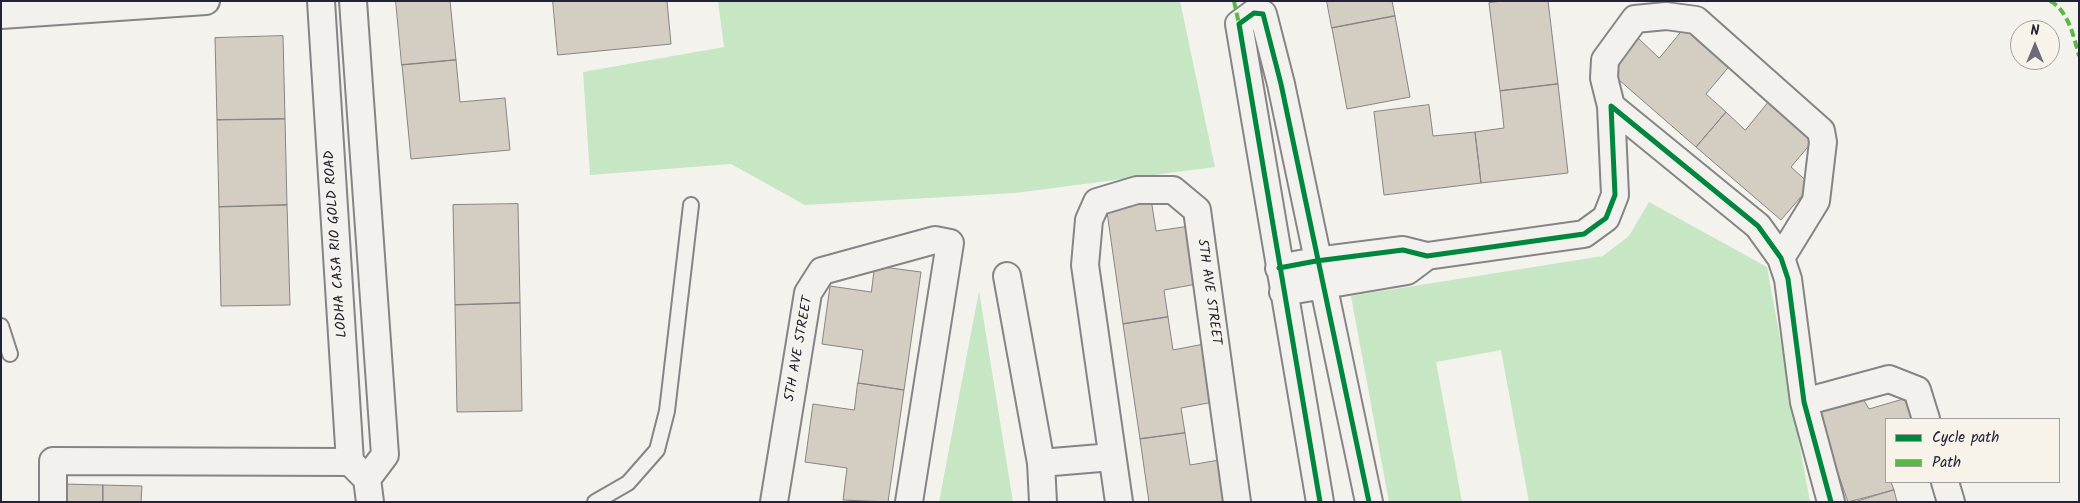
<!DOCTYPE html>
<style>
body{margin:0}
#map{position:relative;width:2080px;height:503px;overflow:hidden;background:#f4f2ec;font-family:Kalam,sans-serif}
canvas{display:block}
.frame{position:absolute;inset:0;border:2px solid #22223b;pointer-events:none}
.legend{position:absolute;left:1885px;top:418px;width:175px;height:65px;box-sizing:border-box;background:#f7f3e8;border:1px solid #a29fa3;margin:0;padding:6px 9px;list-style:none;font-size:15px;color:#22223b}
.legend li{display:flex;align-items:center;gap:10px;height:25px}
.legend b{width:25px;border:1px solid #a29fa3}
.north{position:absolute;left:2010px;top:20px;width:50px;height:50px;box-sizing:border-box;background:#f7f3e8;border:1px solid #a29fa3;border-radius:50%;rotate:0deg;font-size:14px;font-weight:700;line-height:20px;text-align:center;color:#22223b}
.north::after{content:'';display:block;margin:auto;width:18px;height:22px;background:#6c6b79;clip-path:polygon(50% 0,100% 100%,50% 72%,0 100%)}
</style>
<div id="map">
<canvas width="2080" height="503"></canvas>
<div class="frame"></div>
<ul class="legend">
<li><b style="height:6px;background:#00873e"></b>Cycle path</li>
<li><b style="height:6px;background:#58b947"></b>Path</li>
</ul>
<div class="north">N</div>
</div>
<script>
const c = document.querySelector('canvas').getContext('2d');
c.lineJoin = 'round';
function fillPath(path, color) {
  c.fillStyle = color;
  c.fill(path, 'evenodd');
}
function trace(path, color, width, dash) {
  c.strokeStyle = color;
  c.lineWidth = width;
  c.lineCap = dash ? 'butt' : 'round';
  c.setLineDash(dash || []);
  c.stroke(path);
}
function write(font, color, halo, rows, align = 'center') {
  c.font = font + ' Kalam,sans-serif';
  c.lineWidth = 4;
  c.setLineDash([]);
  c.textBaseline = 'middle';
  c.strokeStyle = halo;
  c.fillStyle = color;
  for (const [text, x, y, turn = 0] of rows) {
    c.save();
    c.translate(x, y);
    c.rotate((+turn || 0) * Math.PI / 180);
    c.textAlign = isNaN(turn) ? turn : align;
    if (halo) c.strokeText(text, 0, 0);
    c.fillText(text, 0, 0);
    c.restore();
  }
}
const green = new Path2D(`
 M 718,1 L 1180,1 L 1215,167 L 1015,193 L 805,205 L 731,164 L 590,175 L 583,72 L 724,47 Z
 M 1649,202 L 1767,267 L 1810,502 L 1529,502 L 1501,350 L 1436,362 L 1462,502 L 1389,502 L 1351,296 L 1603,256 L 1629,236 Z
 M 979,291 L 1013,502 L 939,502 Z`);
const building = new Path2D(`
 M 396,1 L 450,1 L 456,60 L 402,65 Z
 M 553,1 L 667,1 L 671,44 L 558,55 Z
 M 1327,1 L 1392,1 L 1395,16 L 1332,28 Z
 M 1503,1 L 1548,1 L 1558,84 L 1500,91 L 1489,3 Z
 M 1395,16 L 1410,97 L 1347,109 L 1332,28 Z
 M 1687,25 L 1732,63 L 1706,94 L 1726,112 L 1696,147 L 1611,73 L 1638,38 L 1659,58 Z
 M 283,36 L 285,119 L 217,120 L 215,38 Z
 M 456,60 L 460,102 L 505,98 L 510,150 L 411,159 L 402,65 Z
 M 1558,84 L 1568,173 L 1481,183 L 1475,132 L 1504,128 L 1500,91 Z
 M 1772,98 L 1818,135 L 1791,167 L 1811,185 L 1781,220 L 1696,147 L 1726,112 L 1745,130 Z
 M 1429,105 L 1433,136 L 1475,132 L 1481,183 L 1384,195 L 1374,112 Z
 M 285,119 L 287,205 L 219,207 L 217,120 Z
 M 1151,199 L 1156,231 L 1190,226 L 1197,284 L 1164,290 L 1168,317 L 1123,324 L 1106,205 Z
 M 518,204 L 520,303 L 455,305 L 453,205 Z
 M 287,205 L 290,305 L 221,306 L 219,207 Z
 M 875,266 L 921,272 L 904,390 L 858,383 L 863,350 L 822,344 L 830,286 L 871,292 Z
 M 520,303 L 522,411 L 457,412 L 455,305 Z
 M 1168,317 L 1173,350 L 1204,344 L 1214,402 L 1181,408 L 1185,433 L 1140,439 L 1123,324 Z
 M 858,383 L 904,390 L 888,502 L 843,500 L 847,468 L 805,462 L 813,404 L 854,410 Z
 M 1862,397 L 1869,409 L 1910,397 L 1916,419 L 1886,419 L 1886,482 L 1891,482 L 1894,490 L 1848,502 L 1816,410 Z
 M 1185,433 L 1190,465 L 1219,460 L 1225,502 L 1149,502 L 1140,439 Z
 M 64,484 L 103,485 L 103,502 L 64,502 Z
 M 103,485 L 142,486 L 141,502 L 103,502 Z
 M 1894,490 L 1897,502 L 1855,502 Z`);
const lane = new Path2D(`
 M 1,326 L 10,354
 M 595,502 L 628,483 L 657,450 L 667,411 L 691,205`);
const street = new Path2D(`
 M 321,1 L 350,462 L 367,479 L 370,502
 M 353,1 L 385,455 L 367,479
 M 1,15 L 206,1
 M 1611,106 L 1604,78 L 1605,60 L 1635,19 L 1666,16 L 1696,20 L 1821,131 L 1823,142 L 1816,201 L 1781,258
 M 1279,268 L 1316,261 L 1403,250 L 1427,256 L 1584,234 L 1606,218 L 1615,195 L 1611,106 L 1758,226 L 1781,258 L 1788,279 L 1804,402 L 1831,502
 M 1007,276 L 1041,463 L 1112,457
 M 1283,292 L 1407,271 L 1427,256
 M 1804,402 L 1889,379 L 1917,390 L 1926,419
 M 1041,463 L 1043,502
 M 1945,482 L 1951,502
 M 53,502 L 53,461 L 350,462
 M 774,502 L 808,293 L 822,271 L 935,240 L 950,243 L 909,502
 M 1119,502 L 1085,265 L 1089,220 L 1097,202 L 1137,190 L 1173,190 L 1197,210 L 1237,502
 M 1320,502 L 1239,24 L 1254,13 L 1263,14 L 1281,84 L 1369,502`);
const quiet = new Path2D(`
 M 1234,1 L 1239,24
 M 2050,1 C 2068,10 2074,37 2079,56`);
const cycleway = new Path2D(`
 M 1279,268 L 1316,261 L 1403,250 L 1427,256 L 1584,234 L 1606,218 L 1615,195 L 1611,106 L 1758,226 L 1781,258 L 1788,279 L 1804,402 L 1831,502
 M 1320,502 L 1239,24 L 1254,13 L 1263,14 L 1281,84 L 1369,502`);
const streetNames = [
 ["LODHA CASA RIO GOLD ROAD",337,244,-94],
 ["5TH AVE STREET",1208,292,82],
 ["5TH AVE STREET",800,349,-80]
];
fillPath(green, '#c6e6c4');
fillPath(building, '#d4cdc2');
trace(building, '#858486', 1);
trace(lane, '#858486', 18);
trace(street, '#858486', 30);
trace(lane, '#f2f1ed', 14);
trace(street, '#f2f1ed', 26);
trace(quiet, '#58b947', 4, [8, 4]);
trace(cycleway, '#00873e', 5);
write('14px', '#22223b', '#f7f3e8', streetNames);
</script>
